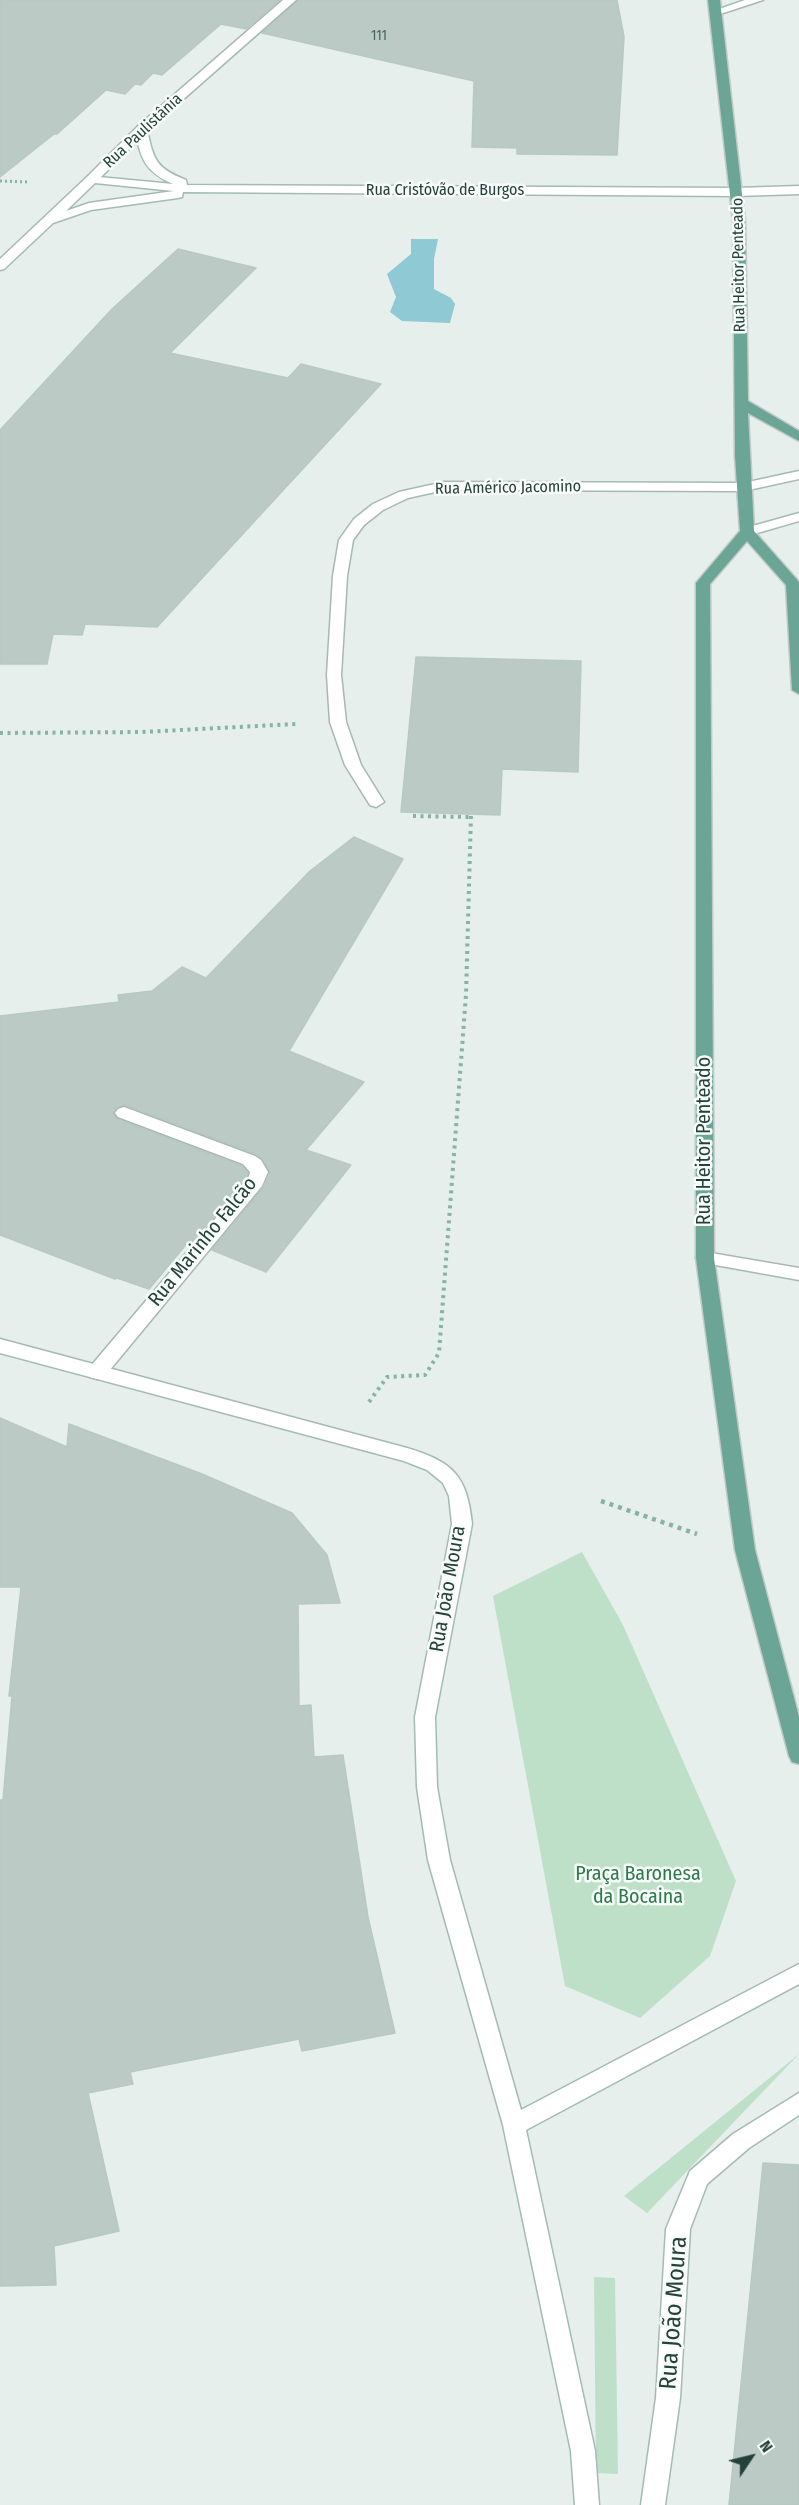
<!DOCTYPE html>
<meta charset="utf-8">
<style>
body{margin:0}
#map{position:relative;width:799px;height:2505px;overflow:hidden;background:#e6efeb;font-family:"Fira Sans Condensed",sans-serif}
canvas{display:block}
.north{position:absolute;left:721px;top:2427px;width:60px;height:60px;-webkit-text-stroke:4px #f7fbf9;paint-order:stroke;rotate:55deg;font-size:16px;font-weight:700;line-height:24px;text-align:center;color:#24423a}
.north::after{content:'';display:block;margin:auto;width:21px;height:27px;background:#24423a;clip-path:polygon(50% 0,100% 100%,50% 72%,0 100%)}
</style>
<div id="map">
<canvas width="799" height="2505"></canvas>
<div class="north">N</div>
</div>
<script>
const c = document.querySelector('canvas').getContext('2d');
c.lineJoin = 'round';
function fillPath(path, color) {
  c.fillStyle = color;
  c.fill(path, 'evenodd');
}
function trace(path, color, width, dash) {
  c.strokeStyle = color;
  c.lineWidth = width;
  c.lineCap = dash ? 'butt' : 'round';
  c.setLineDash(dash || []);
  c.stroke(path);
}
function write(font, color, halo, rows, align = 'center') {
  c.font = font + ' "Fira Sans Condensed",sans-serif';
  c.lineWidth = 5;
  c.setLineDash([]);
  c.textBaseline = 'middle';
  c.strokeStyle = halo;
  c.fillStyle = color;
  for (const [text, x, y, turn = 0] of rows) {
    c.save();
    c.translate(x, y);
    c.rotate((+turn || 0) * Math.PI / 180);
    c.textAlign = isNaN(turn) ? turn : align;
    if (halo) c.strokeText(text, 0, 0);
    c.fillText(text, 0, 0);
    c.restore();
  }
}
const green = new Path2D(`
 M 582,1552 L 623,1625 L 736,1881 L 710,1956 L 640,2018 L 565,1986 L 493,1596 Z
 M 799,2054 L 647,2213 L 624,2196 Z
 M 594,2277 L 615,2278 L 618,2474 L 596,2473 Z`);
const water = new Path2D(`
 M 411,239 L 438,239 L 434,259 L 434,289 L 451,298 L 455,304 L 450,323 L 402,321 L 390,312 L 396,297 L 387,274 L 411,254 Z`);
const building = new Path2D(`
 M 0,0 L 280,0 L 246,29 L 221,24 L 162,75 L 153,73 L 141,85 L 135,84 L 125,94 L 106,90 L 57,134 L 54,134 L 0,177 Z
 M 298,0 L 617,0 L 624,37 L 617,155 L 517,154 L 517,148 L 472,147 L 474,81 L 262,33 Z
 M 178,249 L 256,268 L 170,353 L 288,378 L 301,364 L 381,384 L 157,627 L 85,624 L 82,635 L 53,634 L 47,664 L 0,664 L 0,430 L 112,309 Z
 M 416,657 L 581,661 L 578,772 L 502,769 L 500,815 L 401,812 Z
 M 354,837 L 403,859 L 289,1051 L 364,1082 L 306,1150 L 351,1165 L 266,1272 L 212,1250 L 264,1187 L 270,1173 L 263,1159 L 256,1154 L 125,1105 L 117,1107 L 113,1112 L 117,1119 L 242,1166 L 248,1173 L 246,1179 L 192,1242 L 189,1241 L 149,1289 L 117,1278 L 115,1279 L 0,1235 L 0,1016 L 119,1002 L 118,995 L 152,991 L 182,967 L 206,978 L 310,871 Z
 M 0,1418 L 67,1447 L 69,1424 L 202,1474 L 292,1513 L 327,1555 L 340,1603 L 298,1604 L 299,1706 L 311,1705 L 314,1757 L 343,1755 L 368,1917 L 395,2033 L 302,2051 L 299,2039 L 130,2072 L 133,2084 L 88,2093 L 119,2231 L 54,2246 L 56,2285 L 0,2286 L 0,1800 L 3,1800 L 12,1696 L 9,1696 L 21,1587 L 0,1587 Z
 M 763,2163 L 799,2165 L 799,2505 L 729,2505 Z`);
const pathFar2 = new Path2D(`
 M 0,181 L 29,182`);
const pathFar1 = new Path2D(`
 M 0,733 L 142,732 L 296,724
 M 413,816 L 471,817
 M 369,1402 L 387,1377 L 425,1375 L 439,1353 L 466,995 L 471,814`);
const path = new Path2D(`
 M 601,1501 L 697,1534`);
const street = new Path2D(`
 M 283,0 L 296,0 L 145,133 L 96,182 L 88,182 L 88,176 L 137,127 Z
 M 745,0 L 763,0 L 717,15 L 711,12 Z
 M 444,482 L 744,483 L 751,487 L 744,491 L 444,490 L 408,498 L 383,510 L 364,525 L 353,540 L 347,576 L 341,675 L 346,722 L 361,765 L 384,802 L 376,807 L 370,805 L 345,765 L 330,722 L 327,675 L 333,576 L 339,540 L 354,519 L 373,504 L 399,492 Z
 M 124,1107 L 255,1156 L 261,1160 L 268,1172 L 262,1186 L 104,1377 L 97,1379 L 90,1377 L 88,1372 L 90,1367 L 248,1180 L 250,1172 L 243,1164 L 118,1117 L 115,1113 L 118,1109 Z
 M 705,1252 L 799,1268 L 799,1280 L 699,1262 L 696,1258 L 699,1254 Z`);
const secondary = new Path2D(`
 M 141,126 L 147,130 C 154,161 156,168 186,180 L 187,185 L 737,188 L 799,186 L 799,194 L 737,196 L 183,192 L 182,197 L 178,198 L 91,210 L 53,223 L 4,269 L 0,270 L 0,259 L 88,176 L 173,184 C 144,171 141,159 135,130 ZM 95,183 L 174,191 L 89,203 L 66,211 Z
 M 799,471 L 799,479 L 744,491 L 737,487 L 739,484 Z
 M 799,513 L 799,521 L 747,536 L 740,532 L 742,529 Z
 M 0,1339 L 407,1448 C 453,1462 467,1475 472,1524 L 435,1717 L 437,1787 L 450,1860 L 521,2110 L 799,1964 L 799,1984 L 526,2130 L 595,2451 L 599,2505 L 575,2505 L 571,2451 L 503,2125 L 428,1860 L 417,1787 L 415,1717 L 452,1524 L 449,1496 L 443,1483 L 427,1470 L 404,1461 L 0,1353 Z
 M 799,2093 L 799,2115 L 749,2148 L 707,2184 L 690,2229 L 680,2398 L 665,2505 L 641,2505 L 656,2398 L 666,2229 L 690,2171 L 733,2134 Z`);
const primary = new Path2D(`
 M 708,0 L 720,0 L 745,221 L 748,401 L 799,431 L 799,441 L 748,413 L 754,531 L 799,582 L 799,694 L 792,690 L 786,585 L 747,541 L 710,584 L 714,1258 L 755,1550 L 799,1717 L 799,1764 L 792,1762 L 789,1756 L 735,1550 L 696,1258 L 696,583 L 740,531 L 735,456 L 733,221 Z`);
const farNumbernames = [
 ["111",379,36]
];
const farStreetnames = [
 ["Rua Paulistânia",143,131,-43],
 ["Rua Cristóvão de Burgos",445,191],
 ["Rua Heitor Penteado",739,265,-91],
 ["Rua Américo Jacomino",508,488,-1]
];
const streetNames = [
 ["Rua Heitor Penteado",704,1141,-90],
 ["Rua Marinho Falcão",203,1242,-51],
 ["Rua João Moura",448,1589,-80]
];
const parkNames = [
 ["Praça Baronesa",638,1874],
 ["da Bocaina",638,1897]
];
const nearStreetnames = [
 ["Rua João Moura",674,2313,-86]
];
fillPath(green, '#bfe0c8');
fillPath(water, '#8ec9d4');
fillPath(building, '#bbcac4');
trace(building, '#b8c9c2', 1.5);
trace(street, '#a8b8b2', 3);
trace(secondary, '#a4bbb3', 3);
trace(primary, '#c2cac8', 3);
trace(pathFar2, '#86b3a5', 3, [2, 3]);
trace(pathFar1, '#86b3a5', 4, [3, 4.5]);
trace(path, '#86b3a5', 4.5, [4, 5]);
fillPath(street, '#fff');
fillPath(secondary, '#fff');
fillPath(primary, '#6aa596');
write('14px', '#4a645c', null, farNumbernames);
write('16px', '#24423a', '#f7fbf9', farStreetnames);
write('20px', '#24423a', '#f7fbf9', streetNames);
write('20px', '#2d7a4b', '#f7fbf9', parkNames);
write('24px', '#24423a', '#f7fbf9', nearStreetnames);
</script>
